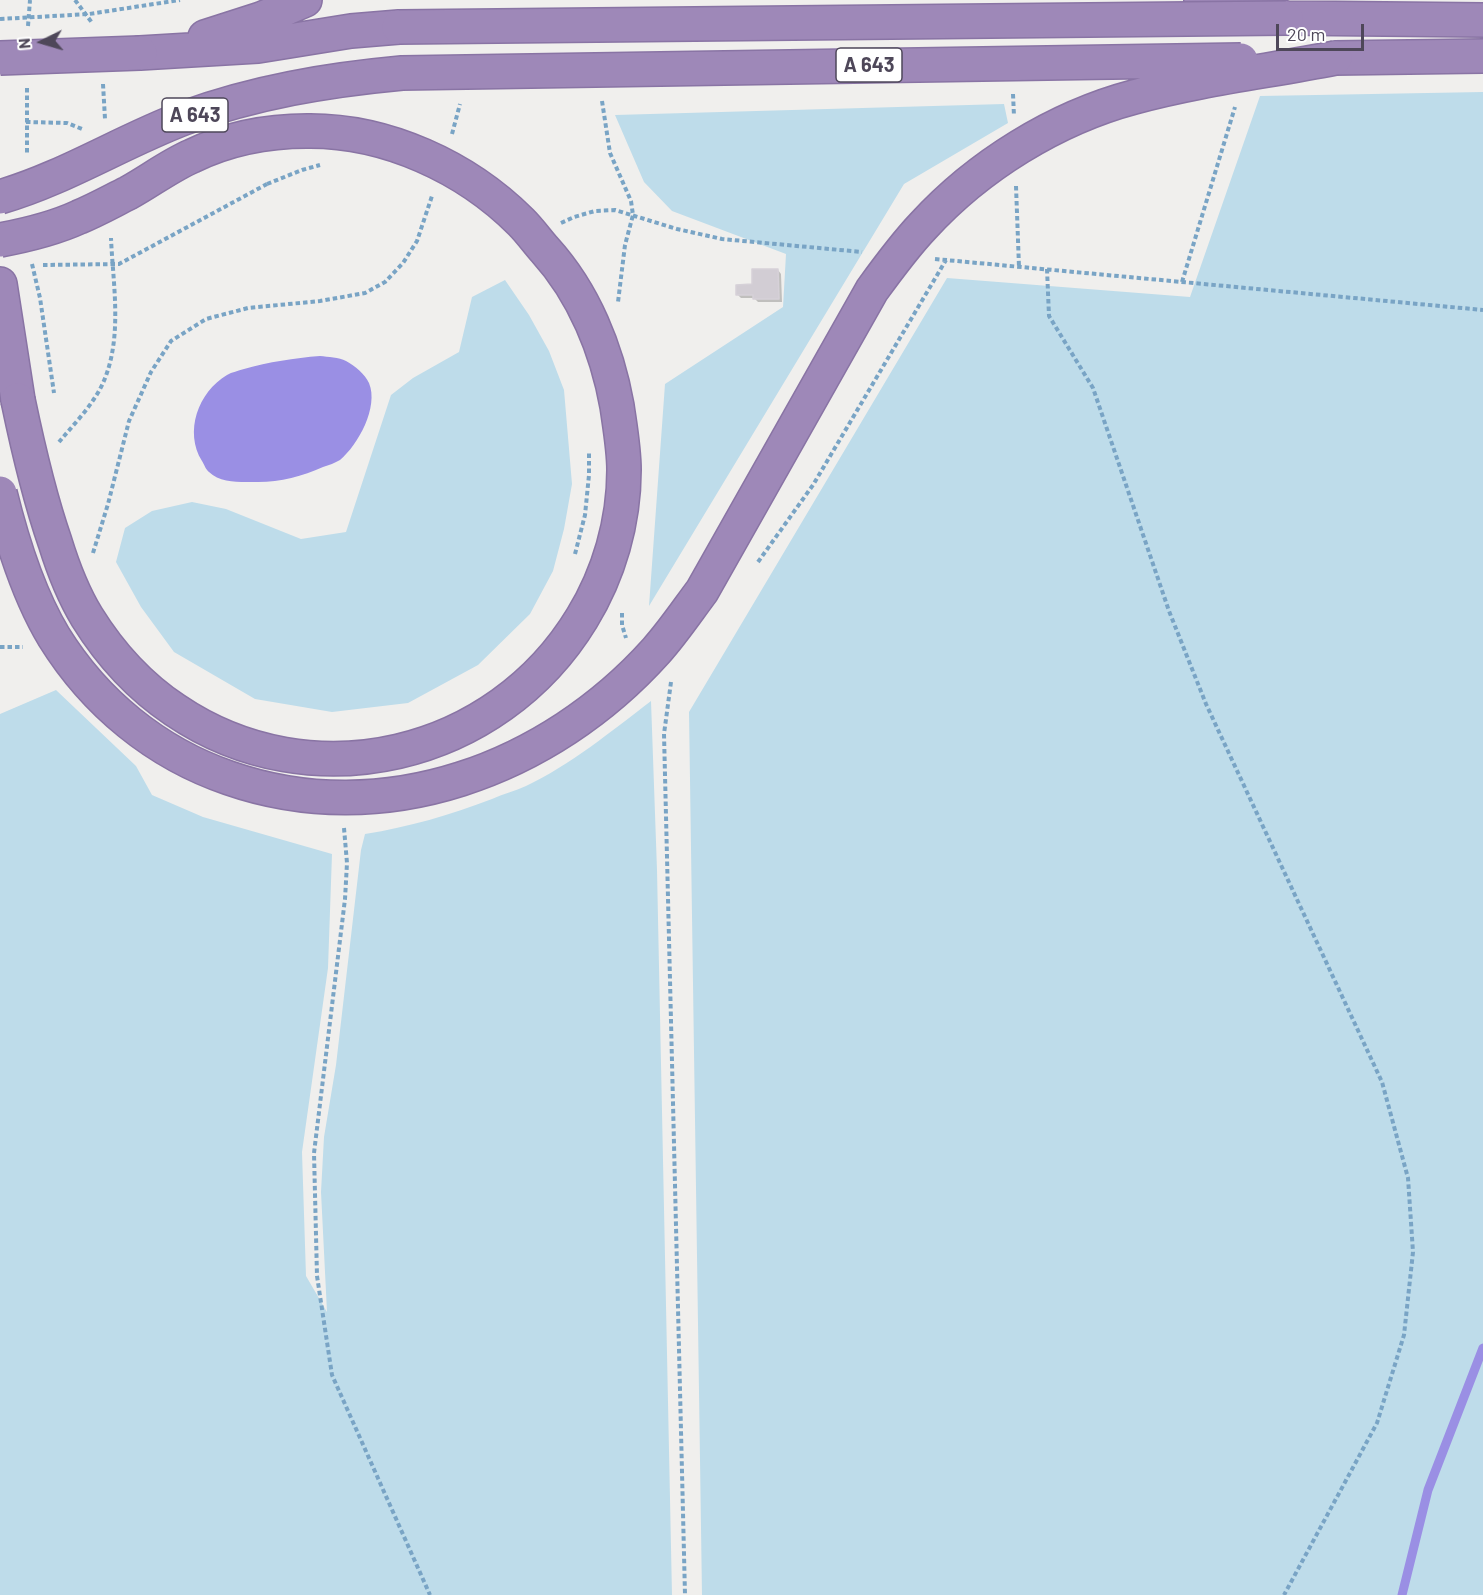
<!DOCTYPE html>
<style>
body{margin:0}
#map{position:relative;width:1483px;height:1595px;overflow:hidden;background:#f0efed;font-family:Barlow,sans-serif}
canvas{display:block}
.north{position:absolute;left:12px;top:12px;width:60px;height:60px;-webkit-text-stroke:4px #fff;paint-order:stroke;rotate:265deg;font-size:16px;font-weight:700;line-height:24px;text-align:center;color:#4e4759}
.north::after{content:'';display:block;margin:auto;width:21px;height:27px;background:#4e4759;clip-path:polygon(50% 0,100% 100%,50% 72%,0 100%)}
.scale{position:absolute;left:1276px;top:24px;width:88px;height:27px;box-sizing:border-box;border:3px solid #4e4759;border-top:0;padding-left:8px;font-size:18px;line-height:21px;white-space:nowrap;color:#4e4759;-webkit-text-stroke:4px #fff;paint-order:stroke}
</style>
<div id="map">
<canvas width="1483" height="1595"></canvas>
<div class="north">N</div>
<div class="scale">20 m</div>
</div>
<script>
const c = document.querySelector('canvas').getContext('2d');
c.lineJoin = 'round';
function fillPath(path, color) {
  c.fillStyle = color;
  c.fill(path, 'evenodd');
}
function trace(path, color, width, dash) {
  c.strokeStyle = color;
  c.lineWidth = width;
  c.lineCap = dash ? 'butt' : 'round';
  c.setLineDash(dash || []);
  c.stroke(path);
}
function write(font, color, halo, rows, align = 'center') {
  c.font = font + ' Barlow,sans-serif';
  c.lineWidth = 5;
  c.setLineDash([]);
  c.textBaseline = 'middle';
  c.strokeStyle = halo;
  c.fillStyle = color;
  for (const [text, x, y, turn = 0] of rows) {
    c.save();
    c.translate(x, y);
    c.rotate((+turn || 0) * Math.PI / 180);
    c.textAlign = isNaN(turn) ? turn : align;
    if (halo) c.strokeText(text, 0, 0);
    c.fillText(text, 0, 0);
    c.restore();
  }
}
const green = new Path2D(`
 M 1483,92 L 1483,1595 L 702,1595 L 689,712 L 947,278 L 1190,297 L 1260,96 Z
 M 1004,104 L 1008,123 L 904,184 L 649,606 L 665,384 L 783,307 L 786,254 L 672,211 L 644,182 L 615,115 Z
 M 505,280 L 529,315 L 549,351 L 564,390 L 572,484 L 564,529 L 553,571 L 530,614 L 478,665 L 408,703 L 332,712 L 255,699 L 174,652 L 141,607 L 116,562 L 125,528 L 152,511 L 192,502 L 226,509 L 301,539 L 346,532 L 391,395 L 413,378 L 459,352 L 472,297 Z
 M 56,690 L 136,766 L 152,795 L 203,817 L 332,854 L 328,968 L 302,1152 L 306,1276 L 327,1312 L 321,1192 L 324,1137 L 336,1065 L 361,850 L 365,834 C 409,827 450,815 492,799 C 503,794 515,791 526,786 C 569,766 613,730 651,701 L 657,870 L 672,1595 L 0,1595 L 0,714 Z`);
const water = new Path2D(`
 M 320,356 C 328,357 339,357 346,361 C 355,366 365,374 369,383 C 379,407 358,445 340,460 C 335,463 329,465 323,467 C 301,477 277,483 253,482 C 239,482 220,483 209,472 C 206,470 204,464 202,461 C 184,432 198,392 227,375 C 232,372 238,371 244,369 C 269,362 294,358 320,356 Z`);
const shadow = new Path2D(`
 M 778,270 L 781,274 L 782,302 L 758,302 L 754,298 L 741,298 L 738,295 Z`);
const stream = new Path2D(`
 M 1402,1595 L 1428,1490 L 1483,1348`);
const building = new Path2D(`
 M 752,269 L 778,269 L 779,299 L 753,299 L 753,295 L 736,295 L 736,285 L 752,284 Z`);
const path = new Path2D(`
 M 75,0 L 93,24
 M 28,26 L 30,0
 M 103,84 L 105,119
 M 27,88 L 27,155
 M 1013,94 L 1014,116
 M 602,101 L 610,153 L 631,201 L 633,215 L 625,245 L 618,302
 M 26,122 L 67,123 L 82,129
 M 452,134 L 460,104
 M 267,184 L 302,170 L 320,165
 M 1016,186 L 1019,267
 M 561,223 L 574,217 L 595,211 L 615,210 L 677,229 L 722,239 L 862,252
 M 935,259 L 1483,310
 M 32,264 L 40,298 L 54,393
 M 1047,269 L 1049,316 L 1093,388 L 1169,611 L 1206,704 L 1382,1082 L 1408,1178 L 1413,1252 L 1404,1335 L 1377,1423 L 1284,1595
 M 1182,282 L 1235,107
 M 59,442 C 74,424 93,405 103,383 C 123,338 113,285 111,238
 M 93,553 L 108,504 L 129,421 L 151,372 L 171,341 L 206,319 L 248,308 L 320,301 L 365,293 L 385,282 L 403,263 L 417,241 L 432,196
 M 575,554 L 585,515 L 589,475 L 589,451
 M 758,562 L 813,485 L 946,260
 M 622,613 L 622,625 L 626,638
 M 0,647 L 23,647
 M 671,682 L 664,734 L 685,1595
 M 344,828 L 347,863 L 345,899 L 314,1153 L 317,1276 L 332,1375 L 430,1595`);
const highway = new Path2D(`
 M 1201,0 L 1286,18 L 1483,20
 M 205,37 L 261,19 L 305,0
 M 140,53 L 258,46 L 351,31 L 399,27
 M 1335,58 L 1483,56
 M 0,284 L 18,400`);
const pathBridge = new Path2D(`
 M 0,19 L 89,14 L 180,0
 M 43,265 L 119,264 L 267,184`);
const highwayBridge = new Path2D(`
 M 399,27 L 1286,18
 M 0,58 L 140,53
 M 0,197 C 65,178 121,142 184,118 C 255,92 327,80 402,73 L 1241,60
 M 0,240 C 27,235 53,229 79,217 C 96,210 112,201 128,193 C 150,181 169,166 192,156 C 227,139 268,131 307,131 C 386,130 466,167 521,222 C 530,231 537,241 545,250 C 584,293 607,350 617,406 C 620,427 624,449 624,470 C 624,522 609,574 582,618 C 497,758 312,803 175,710 C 139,686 110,654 87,617 C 73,594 63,568 55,542 C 39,496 28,448 18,400
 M 0,493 C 12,542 28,594 54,637 C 95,703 156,753 229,778 C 384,832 550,769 656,651 C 673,632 687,611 702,591 L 872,290 C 888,268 904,246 923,226 C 978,166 1055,118 1134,97 C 1200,79 1269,71 1335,58`);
const shields = [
 [869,65,66],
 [195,115,66]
];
const shieldNames = [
 ["A 643",869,65],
 ["A 643",195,115]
];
fillPath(green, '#bedcea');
fillPath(water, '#9a8fe4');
fillPath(shadow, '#0003');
trace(stream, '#9a8fe4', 9);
fillPath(building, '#d2cdd4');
trace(building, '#d6d1d8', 1.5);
trace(highway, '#8974a4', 36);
trace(path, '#79a4c5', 4, [4.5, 3]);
trace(highway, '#9e88b8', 33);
trace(highwayBridge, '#8974a4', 36, []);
trace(pathBridge, '#79a4c5', 4, [4.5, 3]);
trace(highwayBridge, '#9e88b8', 33);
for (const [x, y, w] of shields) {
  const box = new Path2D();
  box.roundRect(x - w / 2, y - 17, w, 34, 4.5);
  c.fillStyle = '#fff';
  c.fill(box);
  trace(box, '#4e4759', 1.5);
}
write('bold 20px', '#4e4759', null, shieldNames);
</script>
